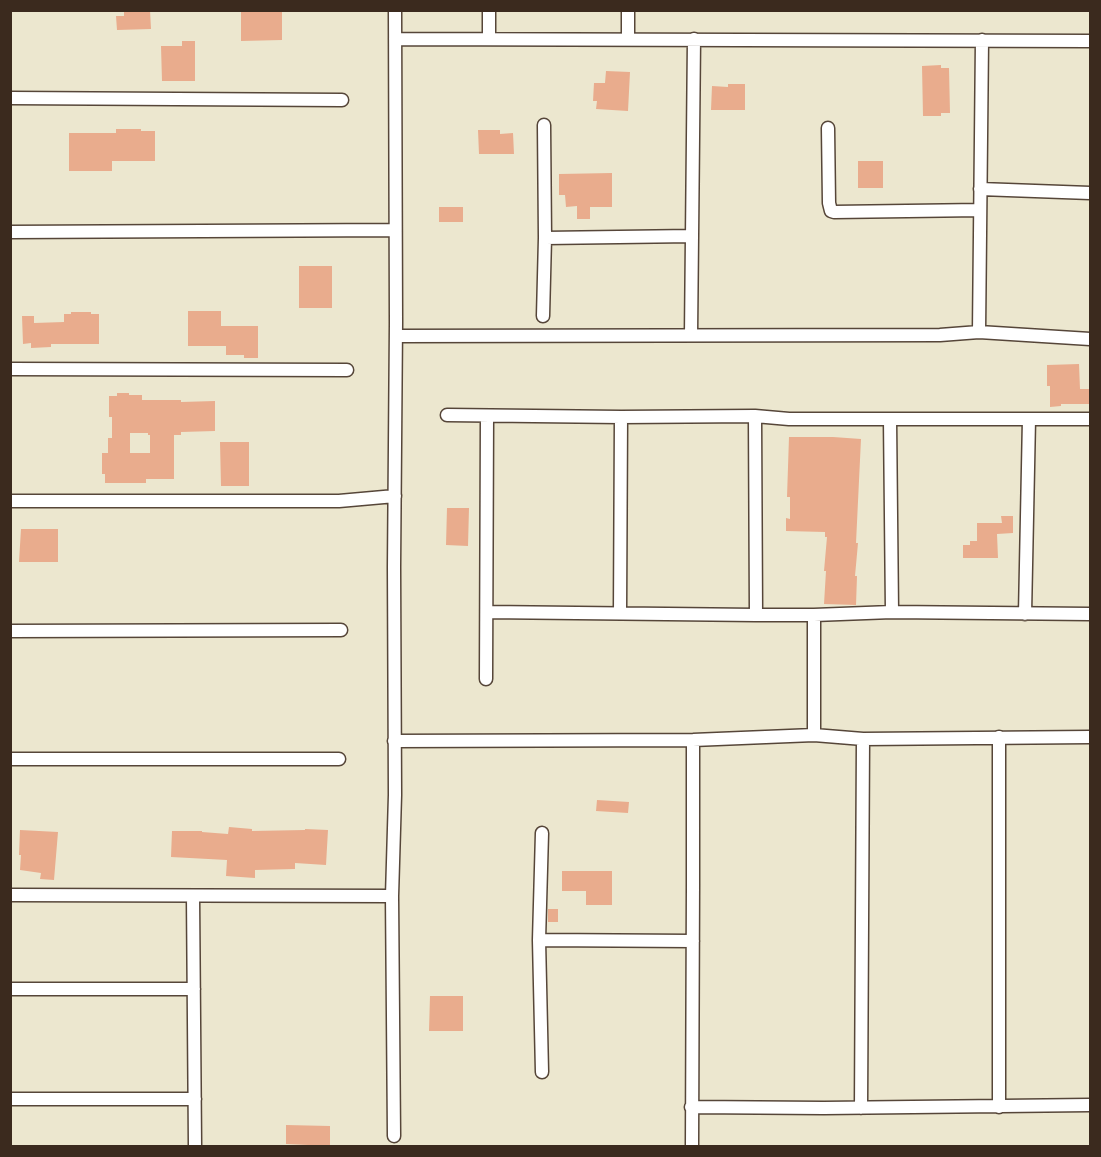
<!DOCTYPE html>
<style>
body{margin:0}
#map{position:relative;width:1101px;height:1157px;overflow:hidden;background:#ece7cf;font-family:Itim,sans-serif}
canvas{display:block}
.frame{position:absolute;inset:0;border:12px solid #3b2a1e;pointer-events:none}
</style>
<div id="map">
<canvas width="1101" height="1157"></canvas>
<div class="frame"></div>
</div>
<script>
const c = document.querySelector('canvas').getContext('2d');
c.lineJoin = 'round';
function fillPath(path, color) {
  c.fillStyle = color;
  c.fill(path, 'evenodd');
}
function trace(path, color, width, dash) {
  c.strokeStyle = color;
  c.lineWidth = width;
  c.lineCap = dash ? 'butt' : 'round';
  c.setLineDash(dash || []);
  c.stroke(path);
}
const building = new Path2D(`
 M 124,10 L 150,10 L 151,29 L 117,30 L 116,16 L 124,16 Z
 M 241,10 L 282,10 L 282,40 L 241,41 Z
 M 182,41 L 195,41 L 195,81 L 162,81 L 161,46 L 182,46 Z
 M 941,65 L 941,68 L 949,68 L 950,113 L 941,113 L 941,116 L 923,116 L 922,66 Z
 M 606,71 L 630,72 L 628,111 L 596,109 L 597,101 L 593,101 L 594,83 L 605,83 Z
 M 728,84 L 745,84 L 745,110 L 711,110 L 712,86 L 728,87 Z
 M 116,129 L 141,129 L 141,131 L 155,131 L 155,161 L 112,161 L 112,171 L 69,171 L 69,133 L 116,133 Z
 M 478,130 L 500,130 L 500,134 L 513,133 L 514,154 L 479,154 Z
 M 858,161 L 883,161 L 883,188 L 858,188 Z
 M 612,173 L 612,207 L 590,207 L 590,219 L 577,219 L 577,206 L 566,207 L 565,195 L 559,195 L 559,174 Z
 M 439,207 L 463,207 L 463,222 L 439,222 Z
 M 299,266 L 332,266 L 332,308 L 299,308 Z
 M 188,311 L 221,311 L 221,326 L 258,326 L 258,358 L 244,358 L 244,355 L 226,355 L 226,346 L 188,346 Z
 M 71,312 L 91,312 L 91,314 L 99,314 L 99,344 L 51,344 L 51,347 L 31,348 L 31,343 L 23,344 L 22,316 L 34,316 L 34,323 L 64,322 L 64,314 L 71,314 Z
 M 1079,364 L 1080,389 L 1090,389 L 1090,404 L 1061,404 L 1061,406 L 1050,407 L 1050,386 L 1047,386 L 1047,365 Z
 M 117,393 L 129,393 L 129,395 L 142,395 L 142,400 L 181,400 L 181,402 L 215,401 L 215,431 L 181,432 L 181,435 L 174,435 L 174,479 L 146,479 L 146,483 L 105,483 L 105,474 L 102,474 L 102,453 L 108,453 L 108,438 L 112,438 L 112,417 L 109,417 L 109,396 L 117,396 ZM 130,433 L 148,433 L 148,435 L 150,435 L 150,453 L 130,453 Z
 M 789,437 L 833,437 L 861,439 L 856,543 L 858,543 L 855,576 L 857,576 L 856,605 L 824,604 L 826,571 L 824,571 L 827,537 L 825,537 L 825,532 L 786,531 L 786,518 L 790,519 L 790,497 L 787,497 Z
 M 220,442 L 249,442 L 249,486 L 221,486 Z
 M 447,508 L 469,508 L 468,546 L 446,545 Z
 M 1001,516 L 1013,516 L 1013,533 L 997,534 L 998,558 L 963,558 L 963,545 L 970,545 L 970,541 L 977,541 L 977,523 L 1002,523 Z
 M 21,529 L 58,529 L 58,562 L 19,562 Z
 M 597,800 L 629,802 L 628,813 L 596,811 Z
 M 229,827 L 252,829 L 252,831 L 305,830 L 305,829 L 328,830 L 326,865 L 295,863 L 295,869 L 255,870 L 255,878 L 226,876 L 227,860 L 171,857 L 172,831 L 202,831 L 202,832 L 228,834 Z
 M 20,830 L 58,832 L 54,880 L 40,879 L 41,873 L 20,870 L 21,855 L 19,855 Z
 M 562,871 L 612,871 L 612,905 L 586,905 L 586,891 L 562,891 Z
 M 548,909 L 558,909 L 558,922 L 548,922 Z
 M 430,996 L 463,996 L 463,1031 L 429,1031 Z
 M 286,1125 L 330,1126 L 330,1146 L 286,1144 Z`);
const street = new Path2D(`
 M 628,10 L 628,39
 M 395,39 L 1090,41
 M 489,39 L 489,10
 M 10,98 L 342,100
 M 828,128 L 829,203 L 831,211 L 834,212 L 980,210
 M 980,189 L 1090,193
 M 10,232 L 395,230
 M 545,238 L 692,236
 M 543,316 L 545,238 L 544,125
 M 979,332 L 982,40
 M 691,335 L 694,39
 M 396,336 L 940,335 L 979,332 L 1090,339
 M 10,369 L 347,370
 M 447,415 L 621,417 L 755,416 L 789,419 L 1090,419
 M 755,416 L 756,615
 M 890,419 L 892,612
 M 10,501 L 339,501 L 395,496
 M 487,612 L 756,615 L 814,615 L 892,612 L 1090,614
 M 620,613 L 621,417
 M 1025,614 L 1029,419
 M 814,615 L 814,735
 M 10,631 L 341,630
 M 486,679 L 487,416
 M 394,741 L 693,740 L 814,735 L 863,739 L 1090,737
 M 10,759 L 339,759
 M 542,833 L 539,940 L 542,1072
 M 10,895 L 392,896
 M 193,896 L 195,1146
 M 539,940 L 693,941
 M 10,989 L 194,989
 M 10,1099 L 195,1099
 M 691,1107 L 824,1108 L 1090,1105
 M 999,1107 L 999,737
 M 861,1108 L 863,739
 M 394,1136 L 392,896 L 395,795 L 394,567 L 396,323 L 395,10
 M 692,1146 L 693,884 L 693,740`);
fillPath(building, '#e9ac8d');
trace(street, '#564639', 15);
trace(street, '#fff', 12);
</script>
